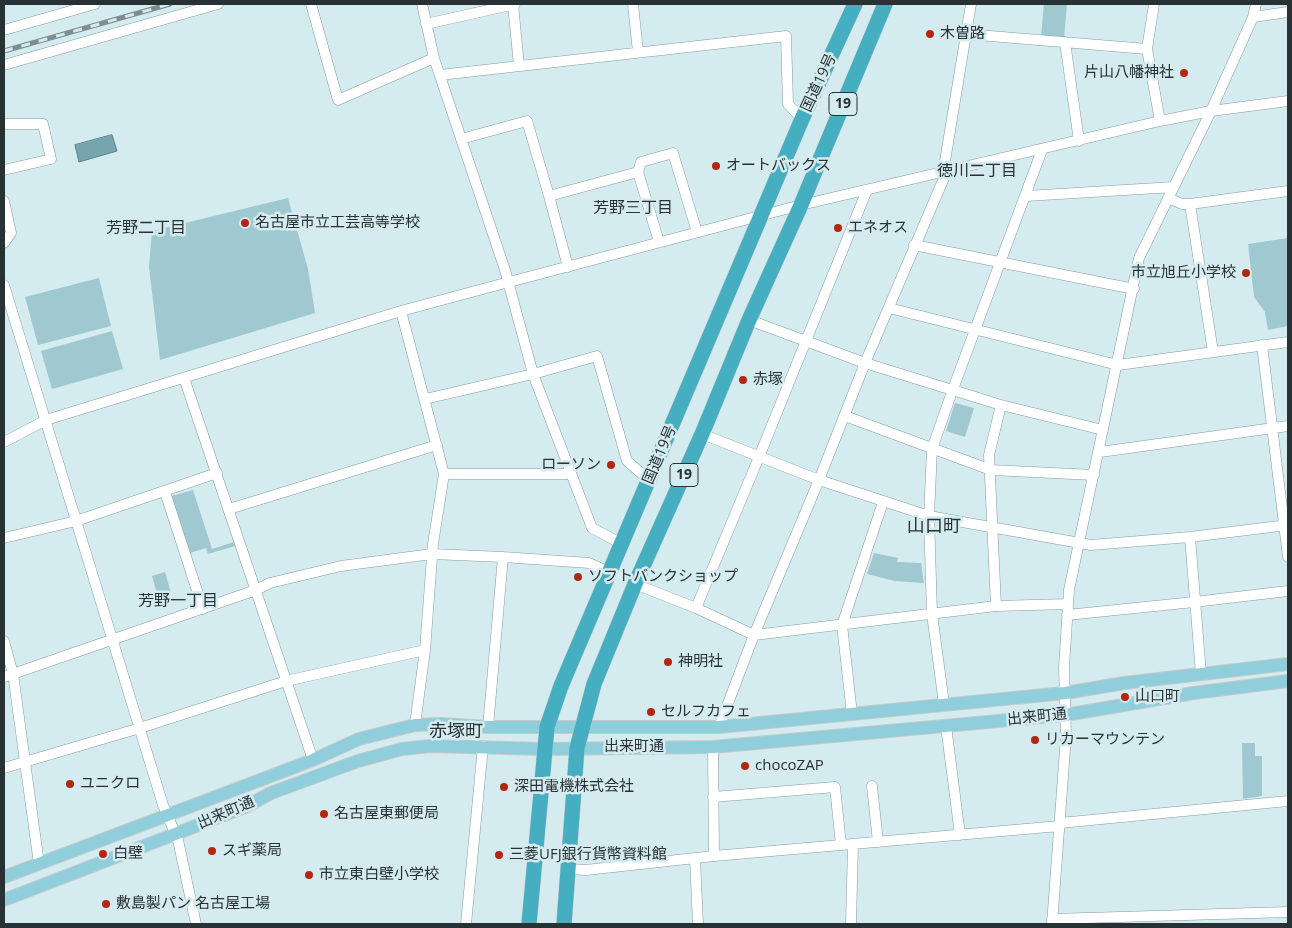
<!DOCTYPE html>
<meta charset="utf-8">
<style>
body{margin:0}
#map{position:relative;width:1292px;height:928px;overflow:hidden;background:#d4ebef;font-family:"Open Sans",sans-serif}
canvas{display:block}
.frame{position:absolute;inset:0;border:5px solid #283133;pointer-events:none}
</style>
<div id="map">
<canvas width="1292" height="928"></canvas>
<div class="frame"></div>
</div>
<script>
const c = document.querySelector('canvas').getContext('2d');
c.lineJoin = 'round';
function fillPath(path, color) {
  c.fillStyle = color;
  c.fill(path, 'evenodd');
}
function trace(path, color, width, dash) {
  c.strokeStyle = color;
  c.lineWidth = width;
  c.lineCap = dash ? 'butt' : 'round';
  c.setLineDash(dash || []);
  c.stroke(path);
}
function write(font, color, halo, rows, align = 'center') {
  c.font = font + ' "Open Sans","Noto Sans JP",sans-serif';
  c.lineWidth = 5;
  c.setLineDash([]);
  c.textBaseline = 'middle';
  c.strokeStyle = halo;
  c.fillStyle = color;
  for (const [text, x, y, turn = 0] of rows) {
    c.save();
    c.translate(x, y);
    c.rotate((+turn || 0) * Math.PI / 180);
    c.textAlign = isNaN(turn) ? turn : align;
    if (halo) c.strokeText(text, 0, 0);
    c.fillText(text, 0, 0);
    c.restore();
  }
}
const green = new Path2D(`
 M 1044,4 L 1067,4 L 1064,38 L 1041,36 Z
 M 288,198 L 308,269 L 315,313 L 160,360 L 149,267 L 152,231 Z
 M 1288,238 L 1288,326 L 1268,330 L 1265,312 L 1254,297 L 1248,244 Z
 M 99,278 L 111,326 L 38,345 L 25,297 Z
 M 112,331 L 123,369 L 52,389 L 41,351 Z
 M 955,403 L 974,408 L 965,437 L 946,431 Z
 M 193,490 L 212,549 L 234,542 L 235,546 L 208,554 L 206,548 L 190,553 L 172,496 Z
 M 874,553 L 898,558 L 897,562 L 921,563 L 924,583 L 895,581 L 867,574 Z
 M 165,572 L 171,593 L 158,597 L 152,576 Z
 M 1242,743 L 1255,743 L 1255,756 L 1262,756 L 1262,796 L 1243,799 Z`);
const water = new Path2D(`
 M 112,135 L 117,151 L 79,162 L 75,145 Z`);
const minor = new Path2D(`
 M 311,4 L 338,100 L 434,58
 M 422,4 L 434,58 L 505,270 L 533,374 L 592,528 L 622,544
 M 513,4 L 519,66
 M 633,4 L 638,52
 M 1154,4 L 1147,49 L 1160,121
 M 1253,17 L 1288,12
 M 426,24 L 515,4
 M 4,30 L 95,4
 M 966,34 L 1147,49
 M 1065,42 L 1079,141
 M 4,65 L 218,4
 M 440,75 L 786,36 L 788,104 L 802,119
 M 4,124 L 43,124 L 51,159 L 4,170
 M 461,139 L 527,121 L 549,196
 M 1026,196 L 1174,187
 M 1168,198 L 1182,204 L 1190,204 L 1288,191
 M 4,201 L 11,233 L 4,243
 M 1190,204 L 1213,352
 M 659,242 L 638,172 L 641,162 L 673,153 L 697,232
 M 914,245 L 1134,289
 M 568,267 L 549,196 L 638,172
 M 4,285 L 163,805 L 178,840 L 196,924
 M 889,308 L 1118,365 L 1288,342
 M 401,311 L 444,474 L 433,544 L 425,650 L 415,725
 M 749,320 L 865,363 L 1001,405 L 1103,430
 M 1262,345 L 1288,557
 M 184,378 L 313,760
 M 425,399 L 533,374 L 597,356 L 627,461 L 649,480
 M 845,416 L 991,470 L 1094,475
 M 702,434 L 819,480 L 929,516 L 1091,545 L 1190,537 L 1288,525
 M 4,442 L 46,420 L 401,311 L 494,286 L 801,205 L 1160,121 L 1211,111 L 1288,101
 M 1100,452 L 1288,426
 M 444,474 L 571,474
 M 165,492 L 203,609
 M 229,509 L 437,445
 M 1190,537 L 1201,674
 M 4,538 L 76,521 L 217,473
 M 635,584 L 696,608 L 754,635 L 996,606 L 1068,604
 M 996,606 L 989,455 L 1001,405
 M 696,608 L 759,457 L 867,190
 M 1067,615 L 1194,602 L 1288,591
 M 4,641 L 13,674 L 39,864
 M 4,677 L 256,590 L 270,583 L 341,566 L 432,554 L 503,557 L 589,563 L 609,572
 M 944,704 L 932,614 L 929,516 L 932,449 L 953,389 L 1042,150
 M 852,714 L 842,625 L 883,502
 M 946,726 L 960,835
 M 488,727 L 503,557
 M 719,727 L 754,635 L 819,480 L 865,363 L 947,171 L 945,161 L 971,4
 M 713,747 L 714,856
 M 4,768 L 140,728 L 286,681 L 425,650
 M 872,786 L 878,842
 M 713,797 L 835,787 L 841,845
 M 1060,823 L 1288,801
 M 695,859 L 698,924
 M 569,869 L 586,870 L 714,856 L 1060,826
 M 1052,919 L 1288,912
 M 466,924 L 483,746
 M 851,924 L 853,844
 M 1052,924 L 1066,736 L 1064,667 L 1069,590 L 1139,258 L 1211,111 L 1253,17 L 1256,4`);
const major = new Path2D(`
 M 4,877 L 313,760 L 359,739 L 415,725 L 442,724 L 488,727 L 719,727 L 1065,693 L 1124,683 L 1288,664
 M 4,900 L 245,807 L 271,793 L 358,761 L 402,749 L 430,746 L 545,749 L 713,747 L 1065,715 L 1194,693 L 1288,681`);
const highway = new Path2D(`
 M 529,924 L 547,727 L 561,686 L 802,119 L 855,4
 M 564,924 L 577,748 L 594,684 L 635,584 L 702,434 L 749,320 L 801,205 L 885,4`);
const rail = new Path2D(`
 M 4,51 L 170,4`);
const markers = [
 [930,34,5,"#b32612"],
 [1184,73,5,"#b32612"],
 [716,166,5,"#b32612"],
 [245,223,5,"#b32612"],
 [838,228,5,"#b32612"],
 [1246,273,5,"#b32612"],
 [743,380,5,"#b32612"],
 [611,465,5,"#b32612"],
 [578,577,5,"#b32612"],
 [668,662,5,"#b32612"],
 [1125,697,5,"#b32612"],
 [651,712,5,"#b32612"],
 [1035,740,5,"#b32612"],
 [745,766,5,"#b32612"],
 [70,784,5,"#b32612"],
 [504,787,5,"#b32612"],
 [324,814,5,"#b32612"],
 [212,851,5,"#b32612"],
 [103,854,5,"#b32612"],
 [499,855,5,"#b32612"],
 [309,875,5,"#b32612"],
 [106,904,5,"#b32612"]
];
const shields = [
 [843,104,28],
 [684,475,28]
];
const shieldNames = [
 ["19",843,104],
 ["19",684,475]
];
const poiNames = [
 ["木曽路",940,34],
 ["片山八幡神社",1174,73,"right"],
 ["オートバックス",726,166],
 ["名古屋市立工芸高等学校",255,223],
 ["エネオス",848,228],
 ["市立旭丘小学校",1236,273,"right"],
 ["赤塚",753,380],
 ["ローソン",601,465,"right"],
 ["ソフトバンクショップ",588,577],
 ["神明社",678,662],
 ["山口町",1135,697],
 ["セルフカフェ",661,712],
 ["リカーマウンテン",1045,740],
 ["chocoZAP",755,766],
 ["ユニクロ",80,784],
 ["深田電機株式会社",514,787],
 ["名古屋東郵便局",334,814],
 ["スギ薬局",222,851],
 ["白壁",113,854],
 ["三菱UFJ銀行貨幣資料館",509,855],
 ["市立東白壁小学校",319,875],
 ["敷島製パン 名古屋工場",116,904]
];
const streetNames = [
 ["国道19号",819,83,-65],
 ["国道19号",660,455,-67],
 ["出来町通",1037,717,-6],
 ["出来町通",634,747],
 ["出来町通",226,813,-23]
];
const neighbourhoodNames = [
 ["徳川二丁目",977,171],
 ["芳野三丁目",633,208],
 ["芳野二丁目",146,228],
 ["芳野一丁目",178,601]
];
const quarterNames = [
 ["山口町",934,527],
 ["赤塚町",456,732]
];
fillPath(green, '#9fc8d0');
fillPath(water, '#76a5af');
trace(water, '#5f828a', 1);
trace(minor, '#869ba0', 11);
trace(major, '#c7c9ca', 14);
trace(highway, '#c7c9ca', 16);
trace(minor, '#fff', 10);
trace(major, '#8fceda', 12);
trace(highway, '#45aec1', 15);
trace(rail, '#7d8d90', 5);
trace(rail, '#d4ebef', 3, [9]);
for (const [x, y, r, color] of markers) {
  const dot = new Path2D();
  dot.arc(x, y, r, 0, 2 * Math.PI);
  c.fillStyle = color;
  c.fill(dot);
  trace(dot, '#d4ebef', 2);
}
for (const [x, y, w] of shields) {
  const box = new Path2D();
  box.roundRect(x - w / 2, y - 11.5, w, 23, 4);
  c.fillStyle = '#d4ebef';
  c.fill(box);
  trace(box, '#283133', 1);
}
write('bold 14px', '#283133', null, shieldNames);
write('15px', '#283133', '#d4ebef', poiNames, 'left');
write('15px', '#283133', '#d4ebef', streetNames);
write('16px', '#283133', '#d4ebef', neighbourhoodNames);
write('18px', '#283133', '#d4ebef', quarterNames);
</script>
